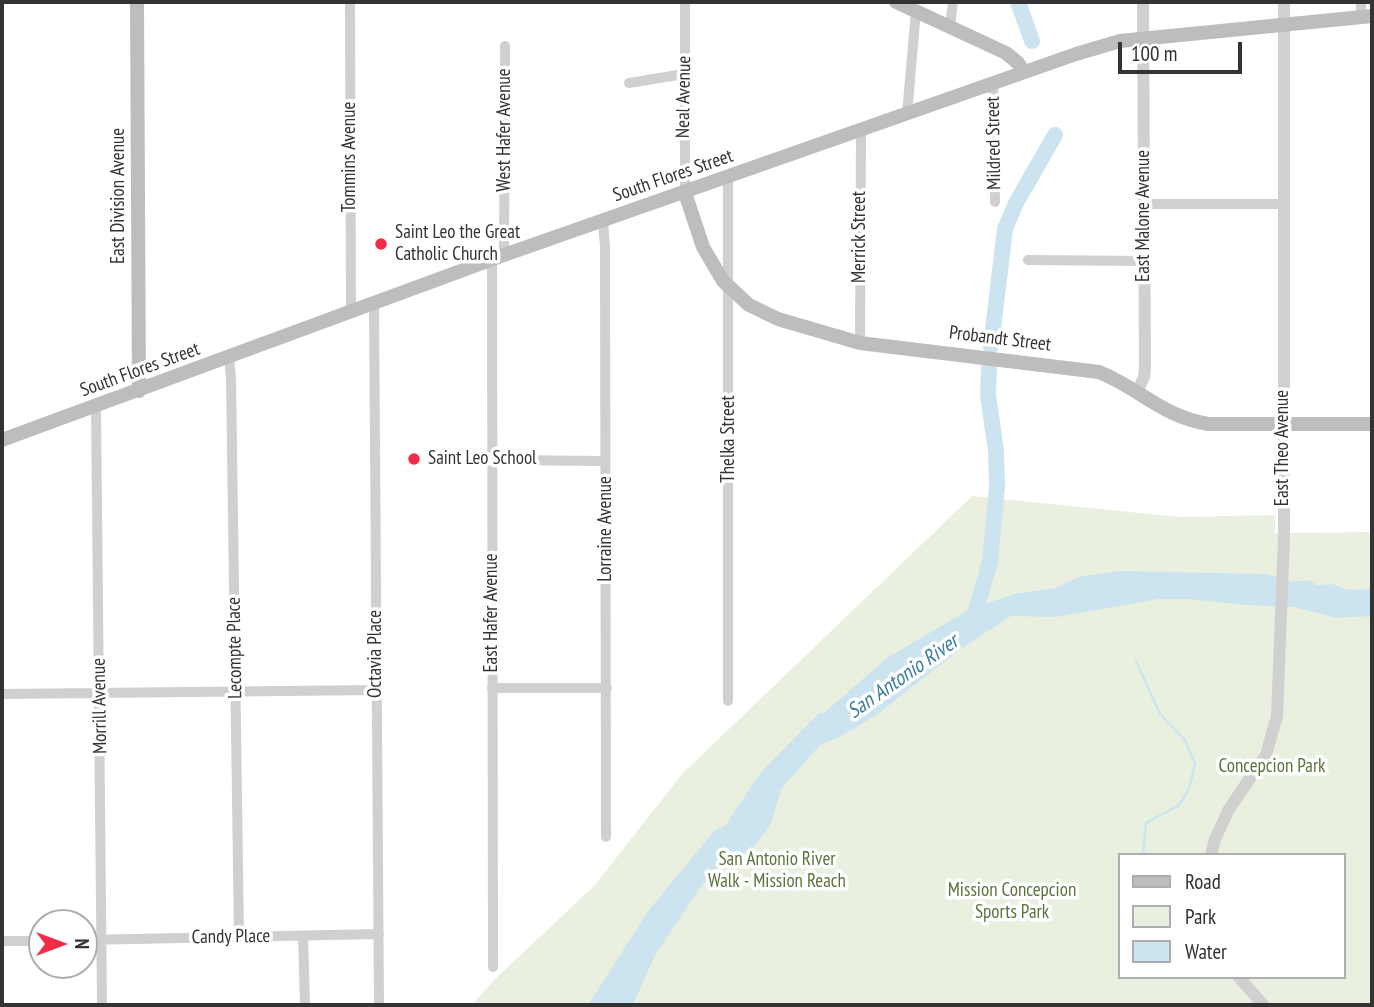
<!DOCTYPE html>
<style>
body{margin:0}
#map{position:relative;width:1374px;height:1007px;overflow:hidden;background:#fff;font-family:"PT Sans Narrow",sans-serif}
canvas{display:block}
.frame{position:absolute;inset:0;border:4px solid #333;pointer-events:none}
.legend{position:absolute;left:1118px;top:853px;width:228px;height:126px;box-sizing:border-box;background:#fff;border:2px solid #adadad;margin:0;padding:9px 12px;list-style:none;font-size:21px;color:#333}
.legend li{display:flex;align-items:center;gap:14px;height:35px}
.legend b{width:35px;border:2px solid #adadad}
.north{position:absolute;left:28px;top:909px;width:70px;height:70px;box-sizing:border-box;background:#fff;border:2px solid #adadad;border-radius:50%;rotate:90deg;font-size:19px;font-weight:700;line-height:28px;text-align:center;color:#333}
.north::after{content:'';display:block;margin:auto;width:24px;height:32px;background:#f22c48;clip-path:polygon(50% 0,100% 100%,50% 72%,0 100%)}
.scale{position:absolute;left:1118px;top:42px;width:124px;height:32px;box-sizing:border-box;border:4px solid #333;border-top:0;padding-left:9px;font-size:21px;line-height:24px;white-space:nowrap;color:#333;-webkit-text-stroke:5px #fff;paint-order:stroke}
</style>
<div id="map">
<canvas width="1374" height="1007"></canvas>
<div class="frame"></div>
<ul class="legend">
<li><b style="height:9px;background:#bdbdbd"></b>Road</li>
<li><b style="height:19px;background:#eaf0e0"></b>Park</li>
<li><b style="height:19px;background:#cce4f0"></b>Water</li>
</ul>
<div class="north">N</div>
<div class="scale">100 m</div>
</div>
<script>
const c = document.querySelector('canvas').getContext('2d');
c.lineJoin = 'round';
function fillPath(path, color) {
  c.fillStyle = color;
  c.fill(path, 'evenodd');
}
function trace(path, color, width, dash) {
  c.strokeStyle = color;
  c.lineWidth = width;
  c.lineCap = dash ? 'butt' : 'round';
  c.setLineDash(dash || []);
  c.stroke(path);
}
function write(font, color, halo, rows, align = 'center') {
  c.font = font + ' "PT Sans Narrow",sans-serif';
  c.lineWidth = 7;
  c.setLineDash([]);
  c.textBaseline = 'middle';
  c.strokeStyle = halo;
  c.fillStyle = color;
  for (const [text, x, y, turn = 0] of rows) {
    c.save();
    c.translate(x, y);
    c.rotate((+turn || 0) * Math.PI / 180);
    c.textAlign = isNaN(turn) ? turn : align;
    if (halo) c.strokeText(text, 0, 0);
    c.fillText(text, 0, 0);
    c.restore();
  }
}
const green = new Path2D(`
 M 972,496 L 1179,517 L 1275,515 L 1275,533 L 1372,532 L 1372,1005 L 472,1005 L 495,979 L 594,886 L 682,774 ZM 1120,855 L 1344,855 L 1344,977 L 1120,977 Z`);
const water = new Path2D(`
 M 1118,571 L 1267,574 L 1293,582 L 1309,580 L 1317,585 L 1333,584 L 1344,589 L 1361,590 L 1372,588 L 1372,616 L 1336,618 L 1294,607 L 1246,605 L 1188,599 L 1159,599 L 1056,617 L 1011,616 L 959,650 L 878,714 L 841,736 L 820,745 L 781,789 L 771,824 L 752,849 L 738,857 L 730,858 L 717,868 L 700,888 L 654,957 L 633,1005 L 588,1005 L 649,910 L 715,830 L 725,826 L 761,772 L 819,713 L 824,713 L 887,658 L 970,609 L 1014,594 L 1056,588 L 1078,577 Z`);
const stream = new Path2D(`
 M 1136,661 L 1160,714 L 1185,740 L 1195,764 L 1189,789 L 1179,805 L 1146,823 L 1143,855`);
const river = new Path2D(`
 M 1018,2 L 1032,41
 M 991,346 L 1005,229 L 1016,203 L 1055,135
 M 971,627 L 990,562 L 997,487 L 996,451 L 988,395 L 989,367`);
const minor = new Path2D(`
 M 350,2 L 351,312
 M 685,2 L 685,193
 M 1361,2 L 1361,17
 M 950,27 L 953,2
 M 629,83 L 684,74
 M 993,83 L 995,202
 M 907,114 L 916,11
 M 728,177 L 728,701
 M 1144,204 L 1283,204
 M 603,221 L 605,247 L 606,837
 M 504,255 L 505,46
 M 492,260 L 493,967
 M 1028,260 L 1144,261
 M 374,304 L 379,1005
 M 860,343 L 861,130
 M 229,358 L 231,378 L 239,937
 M 96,406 L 102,1005
 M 492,460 L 605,461
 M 492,688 L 607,688
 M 2,694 L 377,690
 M 303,936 L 305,1005
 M 84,940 L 379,934
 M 2,941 L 42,941`);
const tertiary = new Path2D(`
 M 1137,392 L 1144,377 L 1145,368 L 1143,2
 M 1211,855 L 1215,839 L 1229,809 L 1266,755 L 1277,716 L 1284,538 L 1284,2
 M 1239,977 L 1263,1005`);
const secondary = new Path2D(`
 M 137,2 L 139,391
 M 896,2 L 1006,53 L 1018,63 L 1024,72
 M 685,193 L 703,247 L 723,281 L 749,305 L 778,319 L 860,343 L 1099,372 C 1141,389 1161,416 1208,424 L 1372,424
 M 2,440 L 504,255 L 1076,54 L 1120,41 L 1372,16`);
const markers = [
 [381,244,7,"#f22c48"],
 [414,459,7,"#f22c48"]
];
const streetNames = [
 ["Neal Avenue",684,97,-89],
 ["West Hafer Avenue",505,130,-90],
 ["Mildred Street",994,143,-91],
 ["Tommins Avenue",350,157,-90],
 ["South Flores Street",673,176,-19],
 ["East Division Avenue",119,196,-90],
 ["East Malone Avenue",1144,216,-90],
 ["Merrick Street",860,237,-90],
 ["Probandt Street",1000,339,7],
 ["South Flores Street",140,370,-20],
 ["Thelka Street",729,439,-90],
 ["East Theo Avenue",1283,448,-90],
 ["Lorraine Avenue",606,529,-90],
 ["East Hafer Avenue",492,613,-90],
 ["Lecompte Place",235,648,-91],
 ["Octavia Place",376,654,-90],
 ["Morrill Avenue",100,706,-91],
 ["Candy Place",231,937,-1]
];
const poiNames = [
 ["Saint Leo the Great",395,233],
 ["Catholic Church",395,255],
 ["Saint Leo School",428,459]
];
const parkNames = [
 ["Concepcion Park",1272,767],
 ["San Antonio River",777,860],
 ["Walk - Mission Reach",777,882],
 ["Mission Concepcion",1012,891],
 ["Sports Park",1012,913]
];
const waterNames = [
 ["San Antonio River",903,677,-35]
];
fillPath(green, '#eaf0e0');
fillPath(water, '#cce4f0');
trace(stream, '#cce4f0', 2.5);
trace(river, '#cce4f0', 16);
trace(minor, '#d0d0d0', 10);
trace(tertiary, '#d0d0d0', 12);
trace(secondary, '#bdbdbd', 14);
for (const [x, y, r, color] of markers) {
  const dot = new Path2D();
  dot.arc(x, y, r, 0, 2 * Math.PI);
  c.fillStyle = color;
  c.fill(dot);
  trace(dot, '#fff', 2.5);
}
write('19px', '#333', '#fff', streetNames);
write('19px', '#333', '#fff', poiNames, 'left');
write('19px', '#59733b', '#fff', parkNames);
write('italic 21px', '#397c9c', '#fff', waterNames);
</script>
